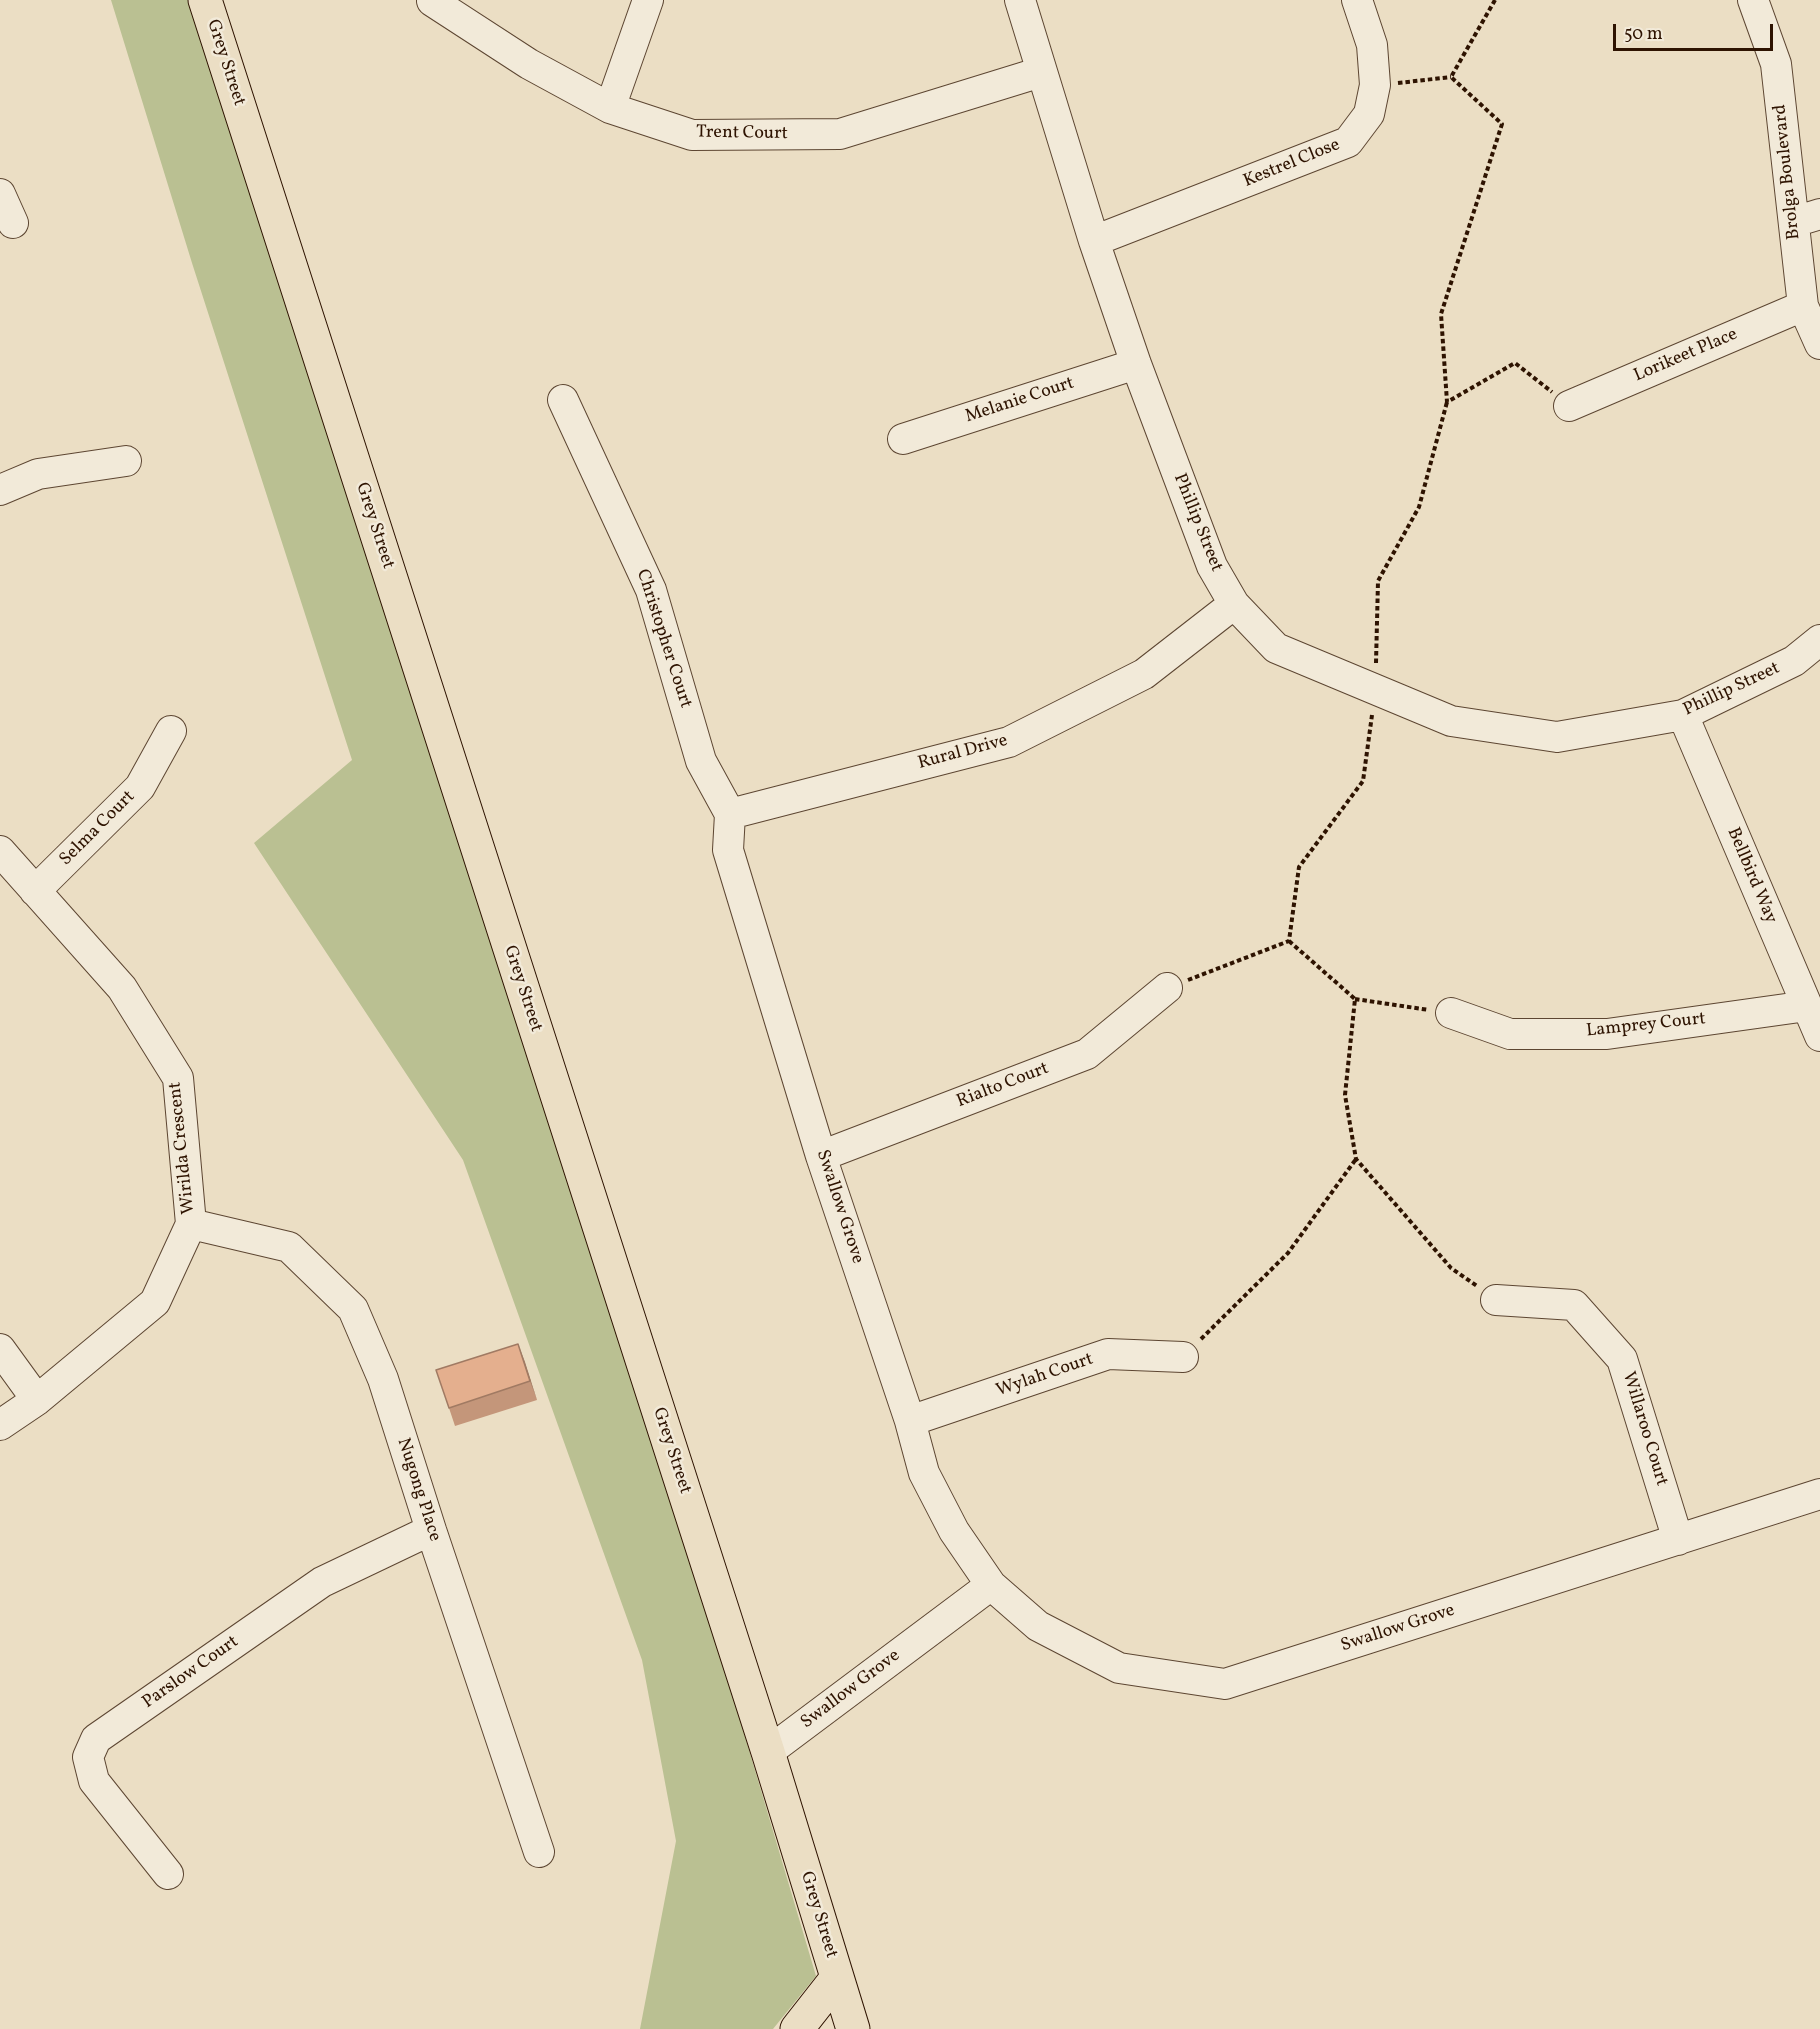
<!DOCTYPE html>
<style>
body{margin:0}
#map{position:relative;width:1820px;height:2029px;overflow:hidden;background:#ebdec4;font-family:Vollkorn,serif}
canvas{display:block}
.scale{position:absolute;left:1613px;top:24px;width:160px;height:27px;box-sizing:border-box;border:3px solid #2e1301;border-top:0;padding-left:8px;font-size:18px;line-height:21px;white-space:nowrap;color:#2e1301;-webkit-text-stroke:4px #f2ead9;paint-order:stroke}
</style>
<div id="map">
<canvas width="1820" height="2029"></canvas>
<div class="scale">50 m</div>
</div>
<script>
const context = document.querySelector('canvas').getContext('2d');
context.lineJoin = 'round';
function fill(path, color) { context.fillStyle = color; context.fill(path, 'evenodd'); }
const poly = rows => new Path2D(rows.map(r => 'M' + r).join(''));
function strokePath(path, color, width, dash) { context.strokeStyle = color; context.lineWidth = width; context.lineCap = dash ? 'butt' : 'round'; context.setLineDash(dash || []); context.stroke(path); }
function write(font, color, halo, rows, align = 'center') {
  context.font = font + ' Vollkorn,serif'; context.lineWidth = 5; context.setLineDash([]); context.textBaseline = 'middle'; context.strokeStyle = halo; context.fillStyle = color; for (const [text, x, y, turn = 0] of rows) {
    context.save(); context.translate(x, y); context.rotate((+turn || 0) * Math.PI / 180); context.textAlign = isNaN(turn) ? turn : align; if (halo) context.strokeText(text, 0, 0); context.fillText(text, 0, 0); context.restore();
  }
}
fill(poly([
 [111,0,194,0,659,1446,816,1976,773,2029,640,2029,676,1841,642,1660,463,1160,254,843,352,760,192,263]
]), '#bac092');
const minor = poly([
 [1020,0,1094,241,1136,364,1212,566,1234,604,1276,648,1451,721,1557,737,1683,715,1794,661,1820,640],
 [1753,0,1776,64,1803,306,1820,344],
 [432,1,529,64,610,108,692,135,840,134,1041,72],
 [610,108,648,0],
 [0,194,13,223],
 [1794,222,1820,214],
 [1094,241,1348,142,1369,114,1375,85,1372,45,1357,0],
 [563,400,651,590,701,761,730,814],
 [1569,406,1803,306],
 [903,439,1136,364],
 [0,490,38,474,126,461],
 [1683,715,1820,1036],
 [730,814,728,850,821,1156,910,1421,924,1473,954,1531,991,1585,1038,1626,1119,1668,1225,1684,1820,1494],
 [730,814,1009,742,1144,674,1234,604],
 [0,851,122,988,178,1078,191,1224,155,1302,37,1400,0,1425],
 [35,891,140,787,171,731],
 [1451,1013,1510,1034,1607,1034,1807,1006],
 [821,1156,1087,1054,1167,988],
 [191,1224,289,1247,353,1309,383,1379,431,1530,539,1852],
 [1496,1300,1574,1305,1622,1359,1678,1540],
 [0,1349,37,1400],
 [910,1421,1108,1354,1183,1357],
 [768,1752,991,1585],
 [168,1874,94,1781,88,1757,96,1739,322,1582,431,1530]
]);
const major = poly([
 [205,0,768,1752,853,2029],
 [797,2029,837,1978]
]);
strokePath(minor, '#5d4632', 32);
strokePath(major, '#2e1301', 35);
strokePath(poly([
 [1495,0,1451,77,1502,124,1441,314,1447,402,1515,363,1552,392],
 [1398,83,1451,77],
 [1376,663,1378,581,1419,507,1447,402],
 [1289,941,1355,999,1345,1095,1356,1159,1451,1268,1477,1286],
 [1188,980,1289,941,1299,867,1363,781,1372,715],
 [1355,999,1429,1010],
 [1201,1339,1288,1253,1356,1159]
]), '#2e1301', 4, [4.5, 3]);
strokePath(minor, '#f2ead9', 30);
strokePath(major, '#ebdec4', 33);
fill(poly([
 [518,1344,537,1400,455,1426,449,1408]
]), '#c4967a');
fill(poly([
 [518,1344,525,1362,537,1400,530,1381]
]), '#a07a63');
const building = poly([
 [518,1344,530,1381,449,1408,436,1370,518,1344]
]);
fill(building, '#e4af8e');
strokePath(building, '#a07a63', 1.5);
write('18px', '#2e1301', '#f2ead9', [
 ["Grey Street",225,63,72],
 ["Trent Court",742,134,1],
 ["Kestrel Close",1292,164,-22],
 ["Brolga Boulevard",1788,172,-96],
 ["Lorikeet Place",1686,356,-23],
 ["Melanie Court",1020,401,-18],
 ["Phillip Street",1197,523,68],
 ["Grey Street",374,526,72],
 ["Christopher Court",663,639,72],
 ["Phillip Street",1732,690,-25],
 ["Rural Drive",963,753,-15],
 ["Selma Court",98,829,-45],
 ["Bellbird Way",1751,876,67],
 ["Grey Street",522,989,72],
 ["Lamprey Court",1646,1026,-6],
 ["Rialto Court",1003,1086,-21],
 ["Wirilda Crescent",183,1148,-96],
 ["Swallow Grove",839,1207,72],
 ["Wylah Court",1045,1376,-19],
 ["Willaroo Court",1644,1429,73],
 ["Grey Street",671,1451,72],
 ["Nugong Place",418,1490,72],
 ["Swallow Grove",1398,1629,-18],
 ["Parslow Court",191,1673,-35],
 ["Swallow Grove",851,1690,-37],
 ["Grey Street",818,1915,73]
]);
</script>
